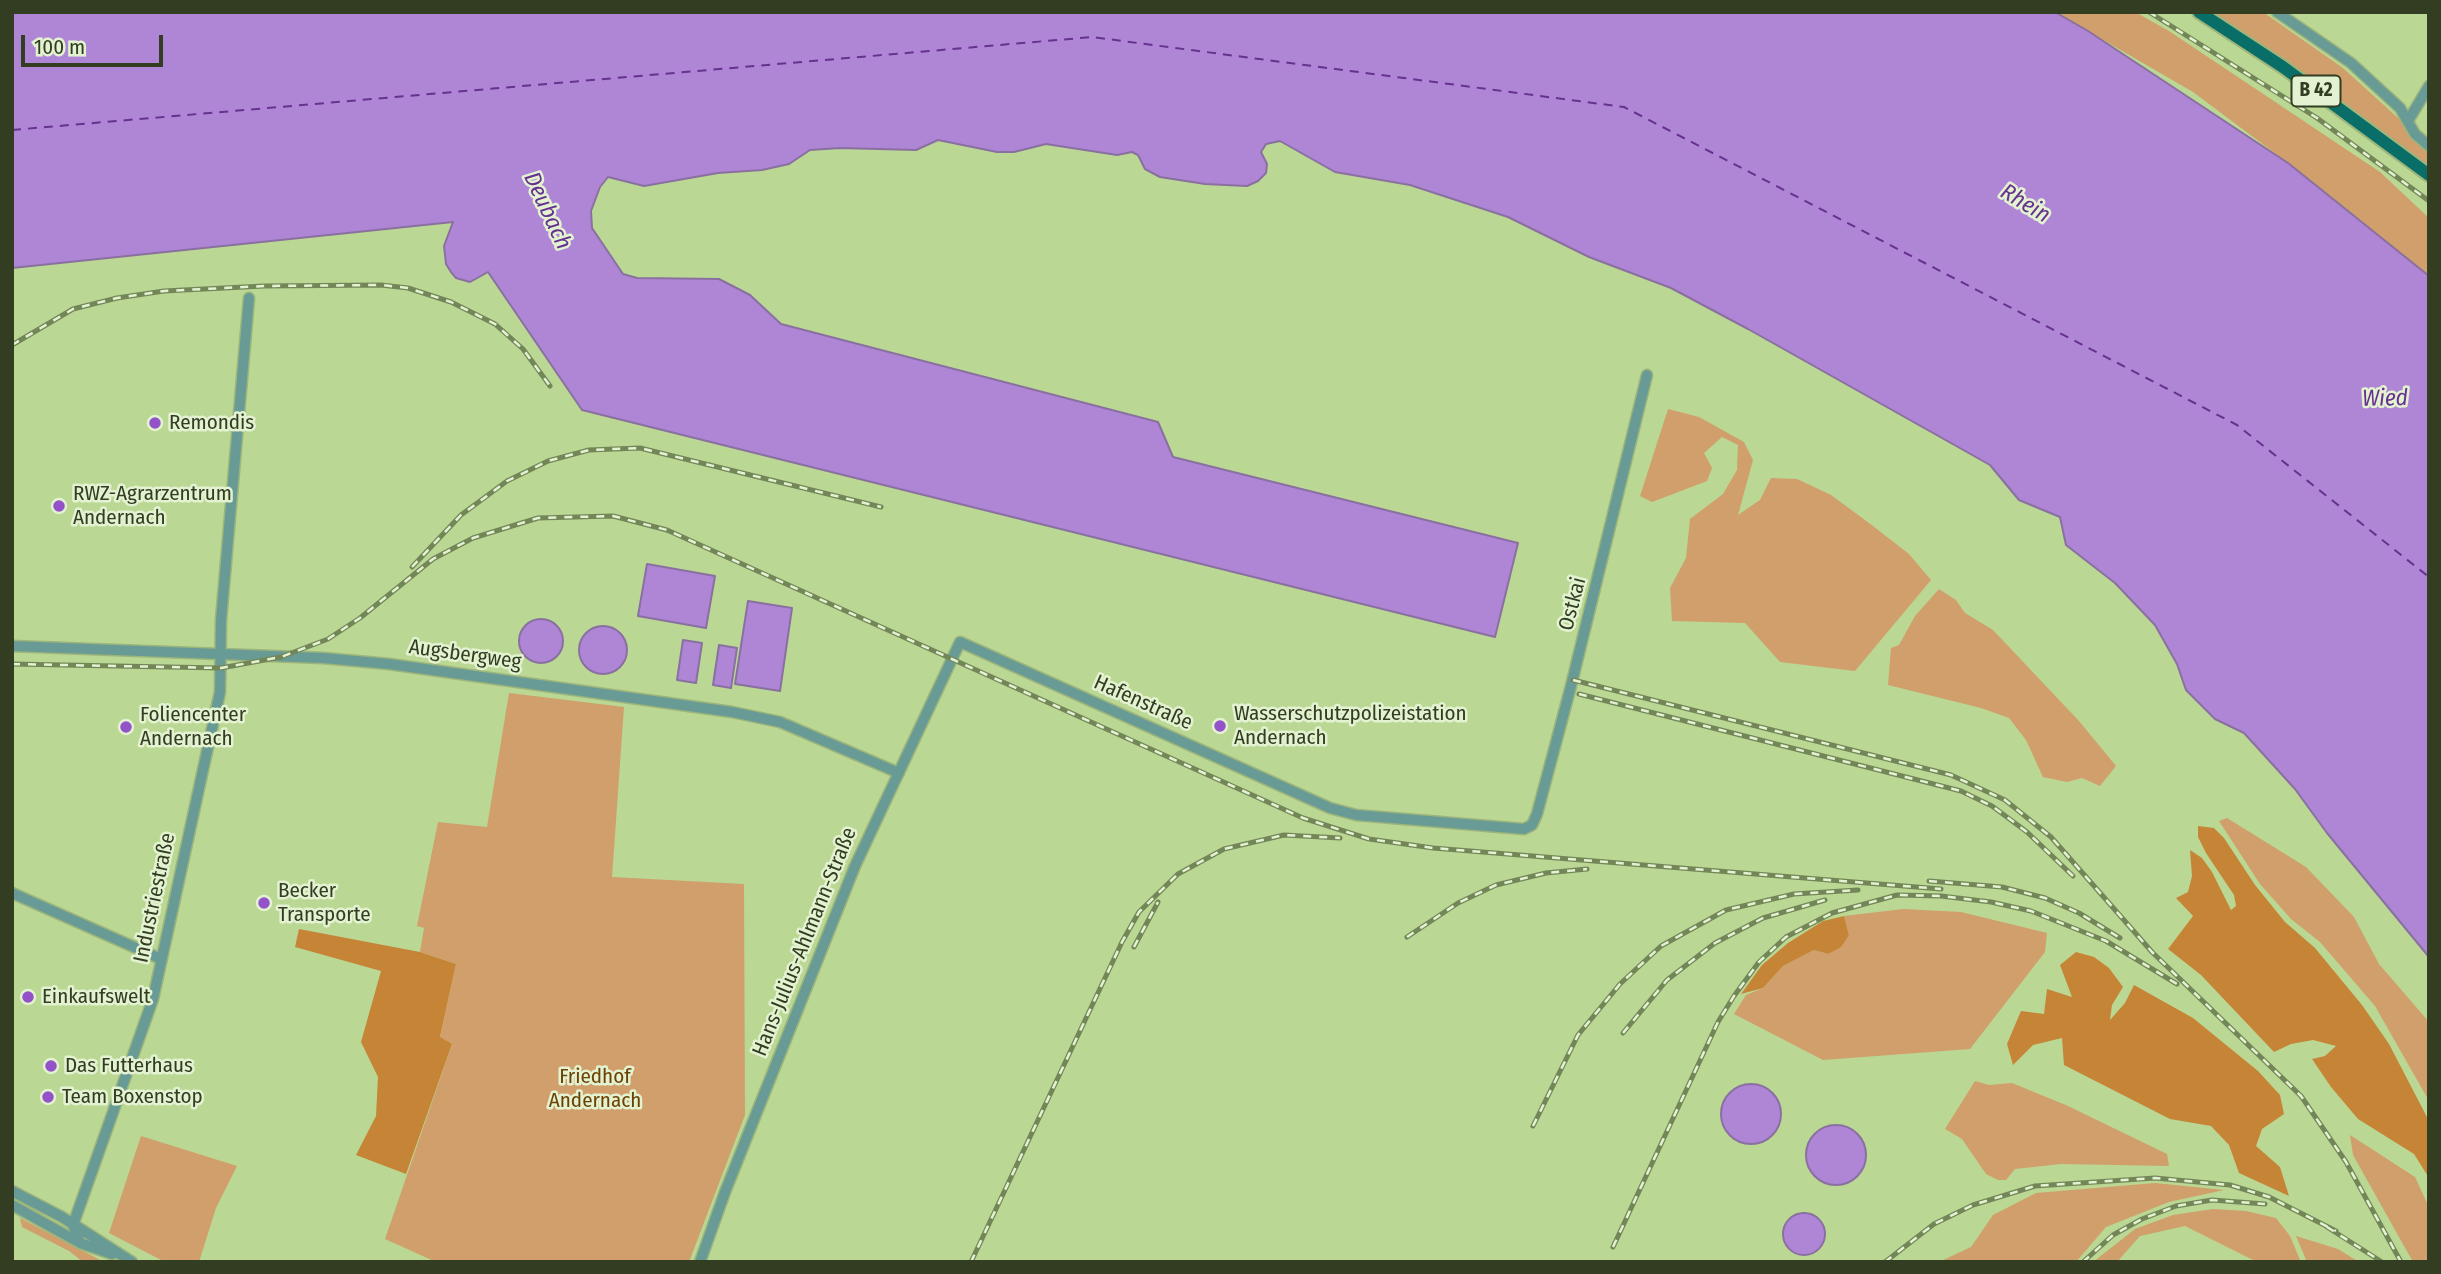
<!DOCTYPE html>
<meta charset="utf-8">
<style>
body{margin:0}
#map{position:relative;width:2441px;height:1274px;overflow:hidden;background:#bad794;font-family:"Fira Sans Condensed",sans-serif}
canvas{display:block}
.frame{position:absolute;inset:0;border:14px solid #323d22;pointer-events:none}
.scale{position:absolute;left:21px;top:35px;width:142px;height:32px;box-sizing:border-box;border:4px solid #323d22;border-top:0;padding-left:9px;font-size:21px;line-height:24px;white-space:nowrap;color:#323d22;-webkit-text-stroke:5px #e3f2d0;paint-order:stroke}
</style>
<div id="map">
<canvas width="2441" height="1274"></canvas>
<div class="frame"></div>
<div class="scale">100 m</div>
</div>
<script>
const context = document.querySelector('canvas').getContext('2d');
context.lineJoin = 'round';
function fill(path, color) { context.fillStyle = color; context.fill(path, 'evenodd'); }
const poly = rows => new Path2D(rows.map(r => 'M' + r).join(''));
function strokePath(path, color, width, dash) { context.strokeStyle = color; context.lineWidth = width; context.lineCap = dash ? 'butt' : 'round'; context.setLineDash(dash || []); context.stroke(path); }
function write(font, color, halo, rows, align = 'center') {
  context.font = font + ' "Fira Sans Condensed",sans-serif'; context.lineWidth = 5; context.setLineDash([]); context.textBaseline = 'middle'; context.strokeStyle = halo; context.fillStyle = color; for (const [text, x, y, turn = 0] of rows) {
    context.save(); context.translate(x, y); context.rotate((+turn || 0) * Math.PI / 180); context.textAlign = isNaN(turn) ? turn : align; if (halo) context.strokeText(text, 0, 0); context.fillText(text, 0, 0); context.restore();
  }
}
fill(poly([
 [2055,12,2135,12,2169,31,2380,172,2429,218,2429,276,2288,163,2193,92],
 [2211,12,2263,12,2343,68,2429,146,2429,167,2332,94],
 [1668,409,1699,417,1744,442,1753,460,1738,515,1760,500,1771,478,1797,479,1831,495,1869,523,1909,554,1931,580,1855,671,1780,662,1745,623,1672,621,1670,588,1686,558,1690,519,1723,494,1737,470,1738,445,1722,437,1704,453,1712,468,1707,481,1652,502,1640,496],
 [1939,589,1956,600,1965,613,1993,630,2079,721,2116,766,2100,786,2082,778,2067,782,2043,777,2026,740,2009,718,1981,708,1888,685,1891,648,1899,645,1915,616],
 [509,693,624,707,612,877,744,884,745,1115,689,1262,436,1262,385,1239,452,1044,440,1038,456,964,420,952,424,928,417,926,438,822,487,827],
 [2227,818,2306,867,2354,917,2379,964,2429,1022,2429,1101,2375,1006,2320,942,2291,919,2260,884,2219,821],
 [1903,909,1961,912,2047,933,2045,952,1970,1049,1823,1060,1734,1014,1746,995,1763,988,1783,966,1814,950,1828,954,1849,935,1844,916],
 [1975,1081,1989,1085,2012,1083,2068,1106,2167,1154,2169,1166,2061,1164,2015,1169,2006,1180,1998,1180,1986,1174,1962,1139,1945,1129],
 [2350,1135,2415,1177,2429,1207,2429,1262,2413,1262,2353,1155],
 [141,1136,237,1166,216,1208,199,1262,165,1262,109,1233],
 [2155,1183,2224,1190,2169,1202,2106,1227,2076,1262,1939,1262,1971,1247,1993,1215,2036,1193],
 [2213,1209,2246,1211,2276,1218,2290,1236,2301,1262,2257,1262,2185,1226,2140,1236,2117,1262,2093,1262,2135,1229,2173,1215],
 [20,1218,104,1262,83,1262,69,1251,22,1227],
 [2296,1236,2338,1249,2359,1262,2307,1262]
]), '#d19f6b');
fill(poly([
 [2198,826,2214,828,2224,838,2255,885,2285,922,2315,948,2362,1005,2389,1044,2429,1121,2429,1178,2414,1154,2358,1119,2331,1087,2312,1059,2325,1056,2336,1046,2313,1040,2291,1044,2274,1052,2201,975,2168,949,2193,916,2176,898,2188,892,2192,876,2190,850,2202,858,2212,872,2231,910,2236,906,2234,895,2206,853,2198,837],
 [1844,916,1849,935,1841,947,1828,954,1814,950,1783,966,1763,988,1741,994,1762,965,1788,943,1823,921],
 [299,929,420,952,456,964,440,1037,452,1044,406,1174,356,1155,376,1116,378,1077,361,1042,381,971,295,947],
 [2076,952,2094,957,2109,968,2123,987,2112,1005,2110,1020,2125,1003,2134,985,2193,1018,2258,1071,2280,1095,2284,1114,2262,1129,2256,1146,2280,1167,2289,1196,2239,1173,2229,1145,2211,1126,2170,1119,2064,1065,2062,1038,2033,1045,2013,1065,2007,1044,2021,1011,2044,1014,2047,989,2072,997,2060,965]
]), '#c68437');
const water = poly([
 [12,12,2055,12,2088,31,2288,163,2429,276,2429,957,2327,833,2295,789,2244,733,2215,719,2186,690,2177,664,2155,625,2115,583,2066,545,2060,517,2019,500,1990,465,1748,329,1671,288,1589,257,1508,217,1410,185,1335,172,1280,141,1266,144,1261,152,1267,164,1266,173,1258,181,1247,186,1205,184,1160,177,1145,169,1138,155,1132,152,1117,155,1046,144,1014,152,997,152,938,140,916,150,840,148,810,150,789,164,762,170,718,173,644,186,608,177,600,187,591,211,592,228,623,274,637,278,719,279,750,295,781,324,1158,422,1173,457,1518,543,1495,637,582,410,488,272,470,282,456,278,451,272,446,264,444,246,453,222,12,268,12,12],
 [647,564,715,576,706,628,638,616,647,564],
 [748,601,792,608,780,691,735,684,748,601],
 '519 641a22 22 0 1 1 44 0a22 22 0 1 1-44 0Z',
 '579 650a24 24 0 1 1 48 0a24 24 0 1 1-48 0Z',
 [683,640,702,643,696,683,677,680,683,640],
 [719,645,737,648,731,688,713,685,719,645],
 '1721 1114a30 30 0 1 1 60 0a30 30 0 1 1-60 0Z',
 '1806 1155a30 30 0 1 1 60 0a30 30 0 1 1-60 0Z',
 '1783 1234a21 21 0 1 1 42 0a21 21 0 1 1-42 0Z'
]);
fill(water, '#af86d6');
strokePath(water, '#8a70a0', 2);
strokePath(poly([
 [12,130,1092,37,1624,107,2237,425,2429,577]
]), '#66318f', 2, [9, 7]);
const minor = poly([
 [2277,12,2351,63,2400,108,2415,134,2429,146],
 [2408,121,2429,86],
 [12,646,323,658,389,664,732,712,780,722,899,773],
 [12,893,161,959],
 [12,1191,62,1217,132,1262],
 [12,1205,80,1243,112,1254],
 [80,1243,73,1225,153,999,220,692,221,620,249,298],
 [700,1262,725,1192,855,866,960,642,1330,808,1356,815,1524,829,1532,825,1537,814,1571,686,1647,375]
]);
const major = poly([
 [2199,12,2283,67,2429,175]
]);
strokePath(minor, '#9cb57b', 13);
strokePath(major, '#9cb57b', 16);
strokePath(minor, '#699b96', 10);
strokePath(major, '#086e67', 12);
const rail = poly([
 [2149,12,2317,118,2429,201],
 [12,345,73,309,117,298,164,291,264,286,381,285,408,288,451,302,495,324,523,349,550,386],
 [412,567,461,515,507,481,548,461,589,450,640,448,881,507],
 [12,664,221,668,281,657,328,639,360,618,433,559,473,538,538,518,613,516,667,530,1303,818,1369,839,1433,848,1941,889],
 [1573,680,1951,775,2005,800,2051,837,2152,952,2301,1096,2346,1162,2401,1262],
 [1579,694,1961,791,1992,806,2027,832,2073,876],
 [1929,881,2002,887,2045,898,2079,913,2120,938],
 [1407,937,1458,903,1496,885,1546,873,1587,869],
 [1134,947,1158,902],
 [1623,1033,1667,980,1715,943,1763,918,1825,900],
 [1533,1126,1578,1035,1620,984,1661,946,1726,910,1794,894,1858,890],
 [2327,1227,2382,1262],
 [1613,1247,1718,1022,1734,996,1759,962,1786,937,1832,913,1897,895,1941,896,1991,902,2031,911,2106,941,2177,984],
 [971,1262,1122,942,1139,912,1178,874,1224,849,1284,835,1340,838],
 [1885,1262,1934,1224,1973,1205,2035,1186,2155,1178,2230,1185,2269,1197,2336,1231],
 [2083,1262,2113,1235,2142,1219,2176,1206,2212,1200,2265,1204]
]);
strokePath(rail, '#738658', 5);
strokePath(rail, '#e3f2d0', 2.5, [8]);
for (const [x, y, r, color] of [
 [155,423,7,"#9352c7"],
 [59,506,7,"#9352c7"],
 [1220,726,7,"#9352c7"],
 [126,727,7,"#9352c7"],
 [264,903,7,"#9352c7"],
 [28,997,7,"#9352c7"],
 [51,1066,7,"#9352c7"],
 [48,1097,7,"#9352c7"]
]) { const dot = new Path2D(); dot.arc(x, y, r, 0, 2 * Math.PI); context.fillStyle = color; context.fill(dot); strokePath(dot, '#e3f2d0', 2.5); }
for (const [x, y, w] of [
 [2316,91,49]
]) { const box = new Path2D(); box.roundRect(x - w / 2, y - 15.5, w, 31, 5); context.fillStyle = '#e3f2d0'; context.fill(box); strokePath(box, '#323d22', 2); }
write('bold 19px', '#323d22', null, [
 ["B 42",2316,91]
]);
write('21px', '#323d22', '#e3f2d0', [
 ["Remondis",169,423],
 ["RWZ-Agrarzentrum",73,494],
 ["Andernach",73,518],
 ["Wasserschutzpolizeistation",1234,714],
 ["Andernach",1234,738],
 ["Foliencenter",140,715],
 ["Andernach",140,739],
 ["Becker",278,891],
 ["Transporte",278,915],
 ["Einkaufswelt",42,997],
 ["Das Futterhaus",65,1066],
 ["Team Boxenstop",62,1097]
], 'left');
write('21px', '#323d22', '#e3f2d0', [
 ["Ostkai",1573,604,-75],
 ["Augsbergweg",465,655,8],
 ["Hafenstraße",1143,703,24],
 ["Industriestraße",155,898,-78],
 ["Hans-Julius-Ahlmann-Straße",805,942,-68]
]);
write('21px', '#6e4204', '#e3f2d0', [
 ["Friedhof",595,1077],
 ["Andernach",595,1101]
]);
write('italic 23px', '#66318f', '#e3f2d0', [
 ["Rhein",2025,204,31],
 ["Deubach",547,211,65],
 ["Wied",2385,399,-1]
]);
</script>
